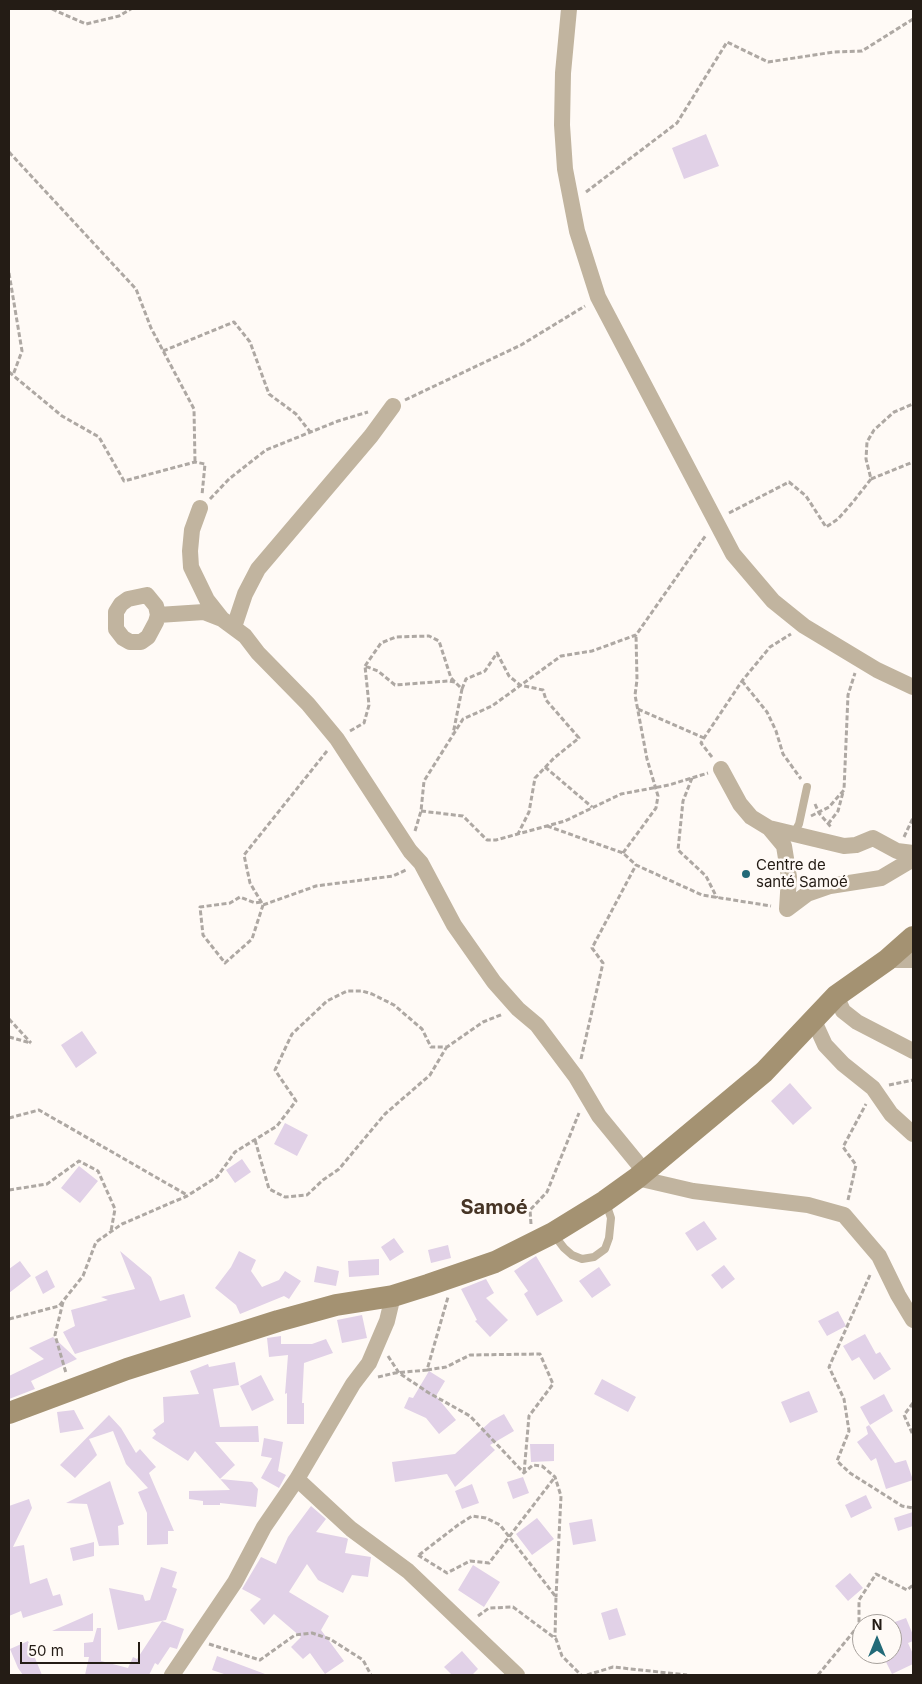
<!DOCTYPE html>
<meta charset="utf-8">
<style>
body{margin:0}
#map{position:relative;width:922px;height:1684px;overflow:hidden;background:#fffaf6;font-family:Inter,sans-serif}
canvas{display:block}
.frame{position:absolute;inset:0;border:10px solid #241c15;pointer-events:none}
.north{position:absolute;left:852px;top:1614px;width:50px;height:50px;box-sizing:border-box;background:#fffaf6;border:1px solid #a7a19c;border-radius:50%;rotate:0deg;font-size:14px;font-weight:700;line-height:20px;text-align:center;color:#241c15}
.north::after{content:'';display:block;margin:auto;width:18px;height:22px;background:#236a78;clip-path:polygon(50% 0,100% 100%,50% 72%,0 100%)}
.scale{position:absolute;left:20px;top:1642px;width:120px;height:22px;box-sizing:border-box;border:2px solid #241c15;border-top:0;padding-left:6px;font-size:15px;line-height:18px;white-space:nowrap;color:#241c15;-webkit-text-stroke:4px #fffaf6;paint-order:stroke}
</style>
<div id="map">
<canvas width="922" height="1684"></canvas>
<div class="frame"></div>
<div class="north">N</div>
<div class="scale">50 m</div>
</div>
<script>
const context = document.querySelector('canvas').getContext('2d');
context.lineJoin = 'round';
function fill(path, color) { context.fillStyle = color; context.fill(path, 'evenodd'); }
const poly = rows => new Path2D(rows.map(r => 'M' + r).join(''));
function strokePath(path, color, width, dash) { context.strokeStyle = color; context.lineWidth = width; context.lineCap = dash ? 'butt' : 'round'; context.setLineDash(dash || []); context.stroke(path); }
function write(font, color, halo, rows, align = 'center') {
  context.font = font + ' Inter,sans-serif'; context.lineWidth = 5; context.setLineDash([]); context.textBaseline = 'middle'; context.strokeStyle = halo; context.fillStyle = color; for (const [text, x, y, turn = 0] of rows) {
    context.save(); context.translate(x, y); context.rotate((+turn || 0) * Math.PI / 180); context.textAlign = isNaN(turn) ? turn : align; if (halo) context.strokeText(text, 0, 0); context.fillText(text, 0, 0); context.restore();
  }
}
fill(poly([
 [706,134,719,166,684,179,672,148],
 [82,1031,97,1053,76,1068,61,1045],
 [790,1083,812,1108,793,1125,771,1101],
 [285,1123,308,1135,297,1156,274,1144],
 [242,1159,251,1172,235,1183,226,1170],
 [79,1166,98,1181,80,1203,61,1188],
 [704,1221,717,1239,697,1251,685,1233],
 [394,1238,404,1252,390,1261,381,1247],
 [448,1245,451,1258,431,1263,428,1250],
 [120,1251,151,1277,160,1301,184,1294,191,1317,75,1354,63,1332,75,1326,71,1310,108,1300,101,1297,135,1289],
 [239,1251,256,1260,251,1271,262,1287,279,1280,285,1271,301,1281,289,1299,284,1296,240,1314,236,1305,215,1288,231,1267],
 [536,1256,563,1301,537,1316,524,1294,528,1291,514,1271],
 [379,1259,379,1275,349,1277,348,1261],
 [20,1261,31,1276,9,1293,9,1269],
 [724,1265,735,1279,722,1289,711,1275],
 [317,1266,339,1271,336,1286,314,1282],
 [599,1267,611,1285,592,1298,579,1281],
 [47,1270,55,1287,43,1294,35,1277],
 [486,1279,494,1293,486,1298,508,1320,490,1337,475,1321,477,1320,461,1289],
 [838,1311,846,1326,827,1336,818,1321],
 [362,1315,367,1338,342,1343,337,1320],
 [865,1334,876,1354,880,1352,891,1369,874,1380,859,1357,852,1361,843,1346],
 [281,1336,281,1344,312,1344,326,1339,333,1353,304,1363,302,1403,304,1403,304,1424,287,1424,287,1393,285,1394,288,1355,269,1357,267,1338],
 [53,1337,77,1359,31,1381,35,1389,9,1399,9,1376,44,1359,29,1348],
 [235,1362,239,1385,213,1389,220,1427,258,1426,259,1442,215,1442,235,1465,220,1479,252,1482,258,1489,256,1507,220,1503,220,1505,203,1505,203,1501,189,1499,189,1491,230,1490,195,1451,188,1461,152,1438,156,1434,153,1430,164,1422,163,1397,199,1394,190,1371,208,1364,209,1367],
 [429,1371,445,1381,436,1396,456,1420,439,1434,426,1418,404,1408,409,1397,413,1398],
 [261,1375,274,1400,252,1411,240,1386],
 [602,1379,636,1397,628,1412,594,1394],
 [809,1391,818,1412,790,1423,781,1402],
 [884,1394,893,1411,870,1425,860,1407],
 [74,1410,84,1429,60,1433,57,1412],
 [504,1414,514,1431,490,1445,495,1450,455,1487,447,1474,395,1482,392,1462,455,1454,491,1421],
 [109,1415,121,1428,136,1453,140,1449,156,1467,149,1473,174,1531,168,1531,168,1544,147,1545,147,1513,138,1492,148,1488,126,1464,113,1431,89,1439,97,1455,75,1478,60,1465],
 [869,1425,895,1463,906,1460,913,1480,886,1489,876,1458,871,1461,857,1442,868,1434,866,1427],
 [264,1438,283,1442,278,1471,286,1475,279,1488,261,1478,272,1458,261,1456],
 [530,1444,554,1444,554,1461,531,1462],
 [523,1477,529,1493,513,1499,507,1482],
 [110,1481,124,1524,118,1526,119,1545,99,1546,87,1504,66,1503],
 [472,1484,479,1503,462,1509,455,1491],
 [866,1495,872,1508,851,1518,845,1505],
 [29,1499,32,1508,13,1547,24,1545,30,1584,47,1578,53,1596,60,1594,63,1605,23,1618,21,1611,9,1616,9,1506],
 [311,1506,326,1519,316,1532,346,1538,348,1539,345,1553,371,1557,368,1577,352,1575,343,1593,318,1580,307,1564,289,1592,329,1616,321,1630,344,1661,325,1674,310,1653,303,1659,291,1647,301,1637,274,1614,264,1625,250,1610,261,1599,242,1589,261,1557,276,1564,288,1537],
 [913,1512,913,1526,898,1531,894,1518],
 [537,1518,554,1539,532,1555,516,1534],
 [592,1519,596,1541,573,1545,569,1523],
 [94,1542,94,1556,73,1561,70,1548],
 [473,1565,500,1582,484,1607,458,1590],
 [161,1567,177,1572,172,1587,177,1589,166,1620,118,1630,109,1588,143,1595,145,1601,150,1600],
 [850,1573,863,1588,848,1601,835,1586],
 [617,1608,626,1635,609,1640,601,1613],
 [93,1613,93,1631,52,1631],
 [906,1618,913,1635,913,1641,908,1643,913,1654,913,1664,892,1674,882,1654,892,1654,892,1623],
 [162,1621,184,1629,177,1649,170,1647,158,1665,155,1663,149,1675,85,1675,89,1657,84,1657,84,1643,93,1642,97,1628,101,1628,101,1661,128,1668,133,1657,137,1659],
 [28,1641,42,1675,23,1675,18,1668,10,1649],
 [462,1651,478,1669,472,1675,452,1675,444,1667],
 [217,1656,265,1674,265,1675,227,1675,212,1670]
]), '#e1d1e7');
strokePath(poly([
 [52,9,86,24,119,16,131,9],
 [9,152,136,289,151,328,194,409,195,462],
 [586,192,677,123,727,42,768,62,834,52,862,51,913,19],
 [9,273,22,351,13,375],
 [163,351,234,322,250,342,269,394,296,414,311,433],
 [9,372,62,416,99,437,124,481,195,462,205,464,202,495],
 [405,400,521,345,585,306],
 [871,479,913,462],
 [210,499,229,479,266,450,338,421,368,412],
 [729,513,789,482,806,496,826,527,838,519,853,502,871,479,866,459,867,442,874,430,894,412,913,404],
 [365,666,381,643,396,637,429,636,439,641,451,678,462,689,453,734],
 [742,681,767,712,776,731,783,754,801,779],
 [462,689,466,679,485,671,497,653,509,676,520,685,543,690,546,700,579,738,554,758,535,778,529,812,518,834],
 [638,709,704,738],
 [350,731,364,723,369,705,365,666,378,671,395,685,448,681,455,682],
 [327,751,244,855,250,883,263,905,316,886,393,876,406,870],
 [712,757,701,743,704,738,742,681,770,647,791,634],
 [545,767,592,807],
 [692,778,683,801,678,850,706,876,717,898],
 [815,804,819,813,831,827],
 [421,811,463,816,487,840,496,840,565,821,621,794,669,785,708,773],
 [811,816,829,807,844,790,848,695,855,673],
 [828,824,838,811,843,792],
 [547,826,623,853,636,865,702,895,771,906],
 [415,831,421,811,424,781,463,719,492,706,561,656,592,651,636,635,706,535],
 [904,837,913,818],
 [623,853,656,808,658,796,647,759,635,695,637,680,636,635],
 [261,902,255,903,240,897,230,903,200,907,203,935,225,963,252,939,263,905],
 [9,1019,31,1043],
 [9,1037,31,1043],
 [581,1059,603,963,592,948,636,865],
 [889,1085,913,1080],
 [9,1118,39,1110,187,1195],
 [255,1140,269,1189,285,1197,307,1195,323,1180,339,1169,385,1114,430,1075,446,1048],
 [9,1190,47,1184,79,1161,98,1171,115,1209,111,1231],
 [848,1200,856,1165,843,1147,866,1104],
 [531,1224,530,1210,547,1192,579,1113],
 [870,1275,829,1367,844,1399,849,1431,837,1461,850,1473,902,1506,913,1508],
 [63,1302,55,1335,66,1373],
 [9,1319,59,1306,83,1276,96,1242,122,1224,187,1196,217,1177,235,1152,277,1126,296,1101,275,1070,292,1034,327,1001,347,991,362,991,372,994,394,1005,422,1029,431,1047,447,1047,483,1022,503,1014],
 [388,1356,399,1373,429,1393,470,1416,524,1473,533,1465,542,1466,555,1477,561,1496,556,1597],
 [427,1370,446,1367,470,1355,540,1354,553,1384,529,1416,524,1473],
 [378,1377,395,1373,427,1370,448,1297],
 [913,1403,904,1415,913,1435],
 [418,1555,447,1573,470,1561,489,1563,555,1477],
 [419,1555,458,1525,472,1516,486,1518,500,1525,556,1597,555,1637],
 [478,1616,489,1608,513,1607,556,1639,562,1656,581,1675],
 [209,1644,260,1660,295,1635,312,1633,330,1639,363,1660,371,1675],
 [587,1675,613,1667,687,1675],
 [818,1675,859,1625,859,1600,876,1574,907,1590,913,1585]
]), '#aea8a3', 3, [5, 2.5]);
strokePath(poly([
 [794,833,799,824,807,787],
 [554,1235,564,1248,572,1255,582,1259,594,1257,605,1249,609,1238,611,1218,606,1203]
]), '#c1b49f', 8);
strokePath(poly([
 [569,9,563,73,562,125,565,169,577,231,598,297,733,554,773,601,804,626,877,670,913,687],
 [200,508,192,530,190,551,191,567,207,600,222,619,245,636,258,653,308,704,337,739,410,851,421,863,454,925,494,982,518,1009,537,1025,576,1077,599,1116,644,1171],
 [147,595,156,606,158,615,156,622,148,637,141,642,130,642,123,638,116,629,116,612,121,604,128,599,147,595],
 [158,615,204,612,222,619],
 [234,627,245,594,258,569,371,436,393,406],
 [721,769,740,804,751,817,769,828,844,846,856,845,873,838,897,851,913,853],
 [769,828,784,846,789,877,787,909],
 [787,909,807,894,830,886,881,878,913,859],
 [887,960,913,960],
 [836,996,843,1011,857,1022,913,1051],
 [814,1021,825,1045,843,1064,873,1088,891,1114,913,1134],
 [637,1178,693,1191,808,1205,844,1215,879,1256,898,1295,913,1320],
 [297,1479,351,1529,408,1571,517,1675],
 [172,1675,235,1582,264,1527,297,1479,353,1384,369,1363,387,1321,393,1296]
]), '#c1b49f', 16);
strokePath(poly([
 [9,1413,127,1369,278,1321,336,1305,393,1296,428,1285,495,1262,553,1233,605,1201,637,1178,764,1072,836,996,887,960,913,937]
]), '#a49272', 22);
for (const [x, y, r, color] of [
 [746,874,5,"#236a78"]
]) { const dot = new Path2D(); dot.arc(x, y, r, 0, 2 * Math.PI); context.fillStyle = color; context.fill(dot); strokePath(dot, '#fffaf6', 2); }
write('15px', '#241c15', '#fffaf6', [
 ["Centre de",756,865],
 ["santé Samoé",756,882]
], 'left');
write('bold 20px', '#463425', '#fffaf6', [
 ["Samoé",494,1208]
]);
</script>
